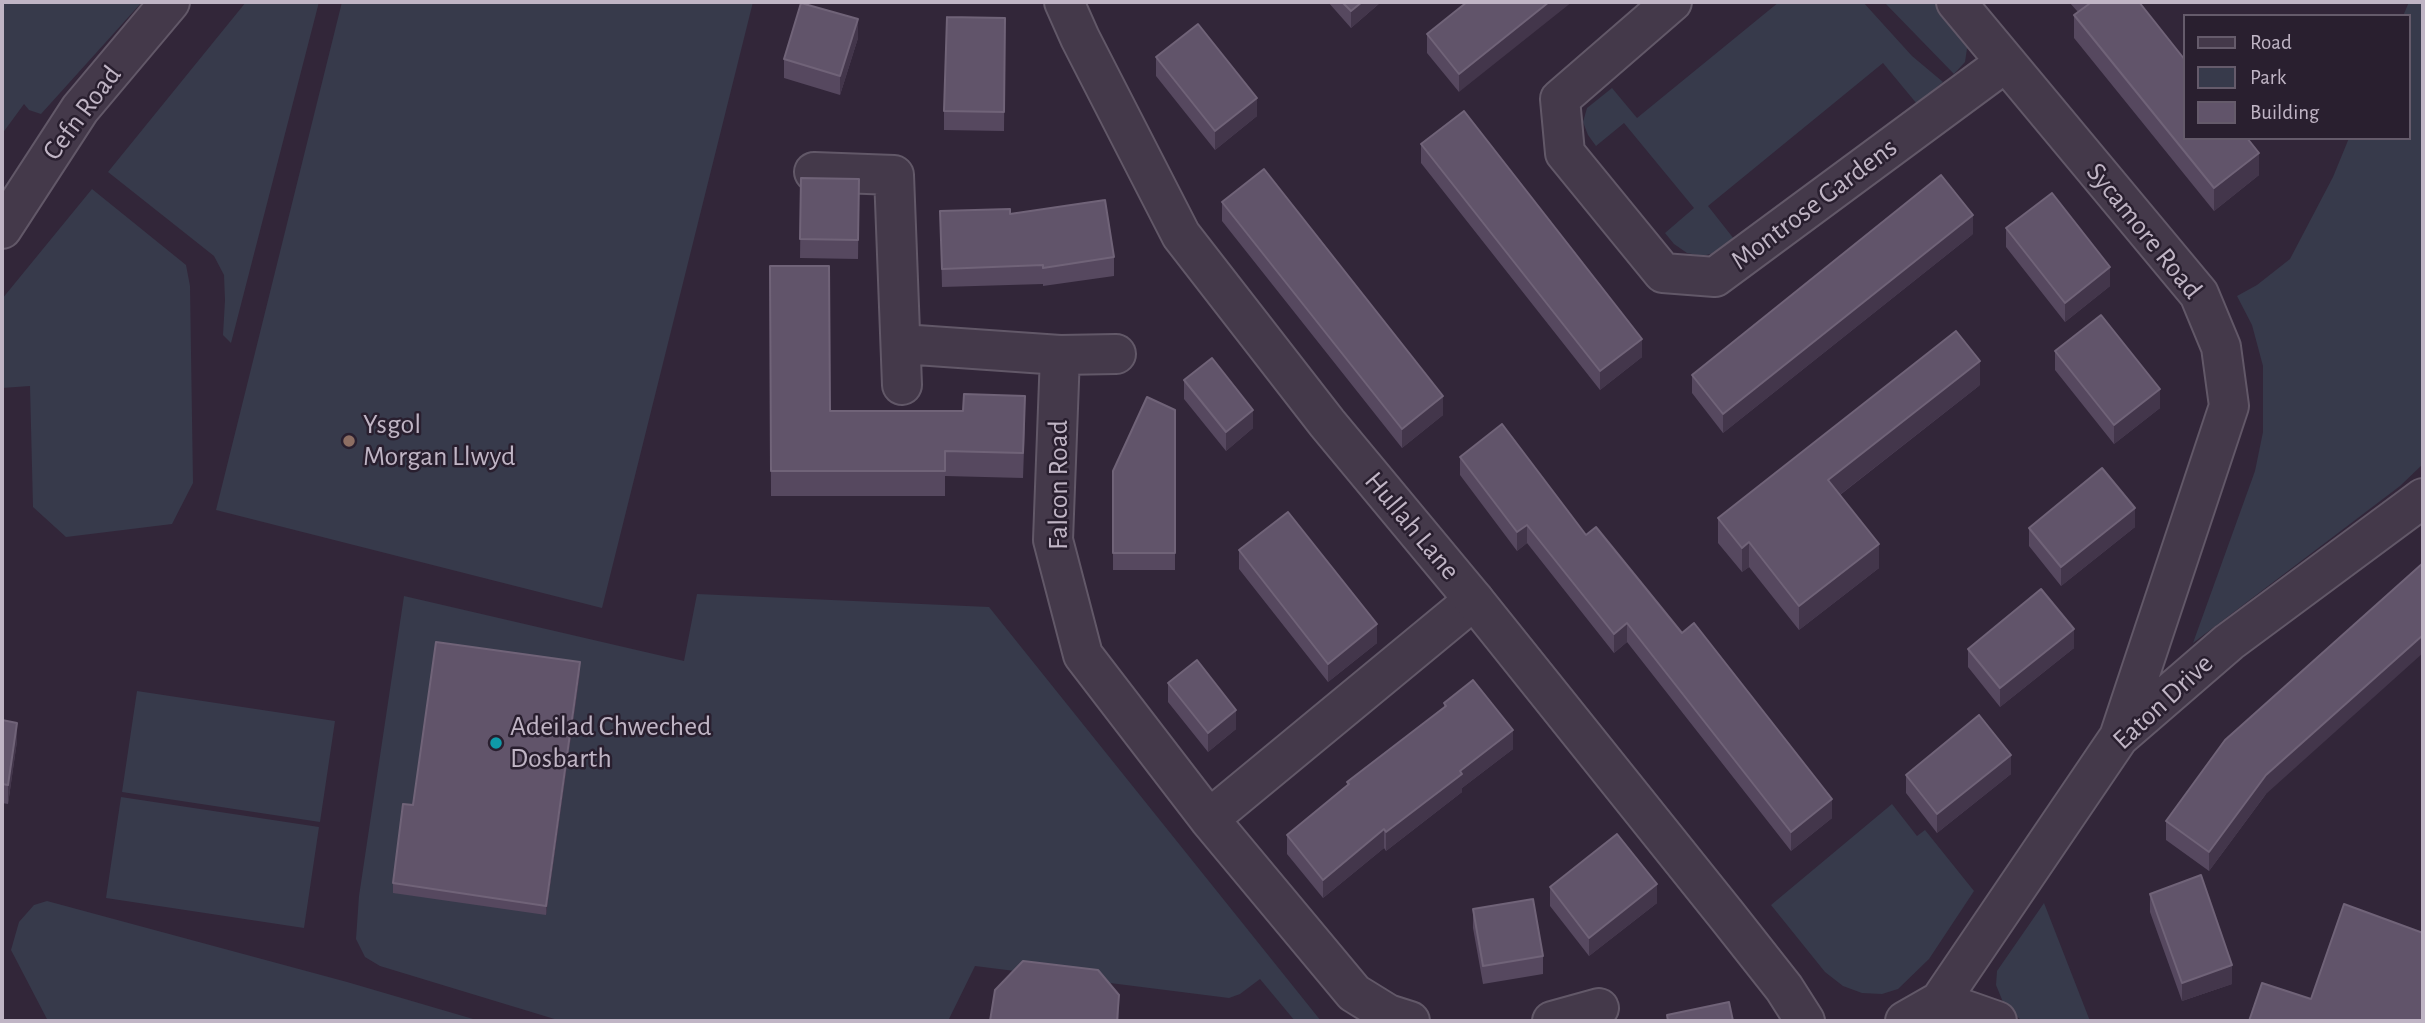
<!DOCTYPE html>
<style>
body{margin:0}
#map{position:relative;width:2425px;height:1023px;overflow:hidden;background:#322639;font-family:"Alegreya Sans",sans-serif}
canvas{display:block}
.frame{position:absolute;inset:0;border:4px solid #c0b5c5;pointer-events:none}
.legend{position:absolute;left:2183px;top:14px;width:228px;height:126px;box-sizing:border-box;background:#291f2f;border:2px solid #655b6b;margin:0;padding:9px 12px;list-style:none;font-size:21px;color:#c0b5c5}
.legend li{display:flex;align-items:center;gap:14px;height:35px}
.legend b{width:35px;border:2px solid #655b6b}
</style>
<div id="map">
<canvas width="2425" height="1023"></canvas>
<div class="frame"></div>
<ul class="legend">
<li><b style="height:9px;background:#44394a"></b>Road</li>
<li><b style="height:19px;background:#373a4b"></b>Park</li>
<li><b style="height:19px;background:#61546a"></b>Building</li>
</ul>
</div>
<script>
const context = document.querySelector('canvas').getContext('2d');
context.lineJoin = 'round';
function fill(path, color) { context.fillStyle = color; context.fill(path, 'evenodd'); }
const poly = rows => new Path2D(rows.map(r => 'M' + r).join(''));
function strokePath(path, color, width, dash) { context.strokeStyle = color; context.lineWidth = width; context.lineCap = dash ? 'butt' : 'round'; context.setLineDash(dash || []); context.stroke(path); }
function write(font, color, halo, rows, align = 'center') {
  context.font = font + ' "Alegreya Sans",sans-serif'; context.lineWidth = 5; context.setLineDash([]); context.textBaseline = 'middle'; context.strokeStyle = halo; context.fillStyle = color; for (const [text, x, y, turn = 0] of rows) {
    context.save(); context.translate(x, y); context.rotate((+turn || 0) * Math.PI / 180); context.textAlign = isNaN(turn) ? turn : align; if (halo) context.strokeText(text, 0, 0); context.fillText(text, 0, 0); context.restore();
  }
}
fill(poly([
 [2,2,142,2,41,114,29,110,24,104,2,134],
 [246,2,319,2,231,343,223,335,225,300,224,275,214,256,108,172],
 [342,2,753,2,602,608,216,510],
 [1779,2,1863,2,1912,56,1943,82,1917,104,1883,63,1708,206,1734,239,1719,252,1702,256,1687,253,1674,244,1665,233,1694,208,1624,123,1596,146,1588,135,1583,122,1587,108,1612,88,1637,118],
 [1884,2,1941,2,1968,42,1965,62,1954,74],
 [2409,2,2423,2,2423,464,2400,486,2193,643,2255,471,2263,432,2263,366,2252,325,2237,296,2257,285,2290,259,2333,177,2349,138,2409,138,2409,16,2403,16],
 [92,189,186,265,190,286,193,483,172,524,66,537,33,507,30,386,2,388,2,299],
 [697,594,989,607,1321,1021,1295,1021,1260,979,1240,994,1229,998,975,966,948,1021,561,1021,380,966,365,957,356,939,359,896,404,596,684,661],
 [137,691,335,721,320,822,122,792],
 [121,797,319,827,304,928,106,898],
 [1892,804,1917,836,1925,830,1974,891,1929,959,1898,989,1882,994,1862,993,1843,986,1825,972,1771,905],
 [47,901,347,982,480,1021,48,1021,11,950,19,922,34,905],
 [2044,903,2090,1021,2023,1021,2011,1013,2003,1002,1996,985,1997,971]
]), '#373a4b');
const minor = poly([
 [1672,2,1560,99,1565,153,1663,273,1715,277,2006,62],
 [1956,2,2199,294,2221,347,2229,406,2119,737],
 [814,172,894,175,902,385],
 [2,229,80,109,170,2],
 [902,344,1060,355],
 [1116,354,1060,355,1053,540,1083,655,1209,819,1354,993,1388,1014,1410,1021],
 [1209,819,1474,600],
 [1940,1001,1997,1021],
 [1552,1021,1599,1008],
 [1905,1021,1940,1001,2119,737,2229,642,2423,498]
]);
const tertiary = poly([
 [1064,2,1080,38,1181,235,1327,423,1474,600,1728,917,1784,988,1805,1021]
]);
strokePath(minor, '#625868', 42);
strokePath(tertiary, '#625868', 42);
strokePath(minor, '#44394a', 38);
strokePath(tertiary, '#44394a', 38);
fill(poly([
 [1328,2,1381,2,1351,28],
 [1467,2,1459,92,1427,53,1427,34],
 [2069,2,2139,2,2259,175,2214,211,2074,38,2074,15,2078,12],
 [1005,18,1004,131,944,130,944,111],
 [858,38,840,95,784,78,784,59],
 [1156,57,1257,116,1215,150,1156,76],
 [1421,144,1642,357,1600,390,1421,163],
 [801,178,859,179,858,259,800,258],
 [1222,202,1443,415,1402,448,1222,221],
 [940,211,1010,214,1114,257,1114,276,1043,286,1043,284,942,287],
 [2006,228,2110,286,2065,322,2006,247],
 [1973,234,1723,433,1692,393,1692,375],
 [770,266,830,411,1025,421,1023,478,945,476,945,496,771,496],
 [2055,351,2160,408,2114,444,2055,370],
 [1184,380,1253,428,1226,451,1184,399],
 [1980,385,1840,495,1879,568,1799,630,1749,567,1742,572,1718,543,1718,518],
 [1175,410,1175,570,1113,570,1113,471],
 [1460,457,1586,535,1832,818,1791,851,1627,642,1614,653,1527,543,1517,551,1460,475],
 [2135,527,2061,586,2029,546,2029,528],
 [1239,550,1377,643,1328,682,1239,569],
 [2074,648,2000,707,1968,667,1968,649],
 [580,672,546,915,393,893,393,883],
 [1168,683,1236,729,1208,752,1168,702],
 [1444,703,1513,749,1462,788,1462,792,1386,851,1384,848,1323,898,1287,854,1287,835,1347,785,1347,782,1444,707],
 [2,720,17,741,8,804,2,803],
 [2011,774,1937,833,1906,793,1906,775],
 [2266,794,2209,871,2166,840,2166,821],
 [1550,887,1657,903,1589,956,1550,906],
 [2150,894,2232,984,2182,1001,2150,912],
 [1473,909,1543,956,1543,974,1483,984,1473,928]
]), '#56485f');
fill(poly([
 [1362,2,1381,2,1351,28,1351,11],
 [1549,2,1572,2,1459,92,1459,74],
 [858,19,858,38,840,95,840,76],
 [1257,98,1257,116,1215,150,1215,131],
 [2259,153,2259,175,2214,211,2214,188],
 [1973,215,1973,234,1723,433,1723,414],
 [2110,267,2110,286,2065,322,2065,303],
 [1642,339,1642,357,1600,390,1600,371],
 [1980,361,1980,385,1828,504,1828,480],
 [2160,389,2160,408,2114,444,2114,425],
 [1443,396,1443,415,1402,448,1402,429],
 [1253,410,1253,428,1226,451,1226,432],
 [2135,508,2135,527,2061,586,2061,567],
 [1527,525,1527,543,1517,551,1517,532],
 [1749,542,1749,567,1742,572,1742,548],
 [1879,544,1879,568,1799,630,1799,606],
 [1627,623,1627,642,1614,653,1614,634],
 [1377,624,1377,643,1328,682,1328,664],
 [2074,629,2074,648,2000,707,2000,688],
 [2423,635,2423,653,2266,794,2209,871,2209,852,2266,775],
 [580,662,580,672,546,915,546,906],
 [1236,710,1236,729,1208,752,1208,733],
 [17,723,17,741,8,804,8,785],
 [1513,730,1513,749,1462,788,1462,792,1386,851,1386,832,1460,771],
 [2011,755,2011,774,1937,833,1937,814],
 [1832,799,1832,818,1791,851,1791,832],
 [1384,829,1384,848,1323,898,1323,880],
 [1657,884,1657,903,1589,956,1589,938],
 [2232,965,2232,984,2182,1001,2182,983],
 [1119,995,1119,1021,1117,1021]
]), '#43364b');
const building = poly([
 [1342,2,1362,2,1351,11,1342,2],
 [1467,2,1549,2,1459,74,1427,34,1467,2],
 [2087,2,2139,2,2185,60,2185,138,2247,138,2259,153,2214,188,2074,15,2089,4,2087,2],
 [801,3,858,19,840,76,784,59,801,3],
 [947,17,1005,18,1004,112,944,111,947,17],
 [1198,24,1257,98,1215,131,1156,57,1198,24],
 [1464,111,1642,339,1600,371,1421,144,1464,111],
 [1264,169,1443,396,1402,429,1222,202,1264,169],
 [1941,175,1973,215,1723,414,1692,375,1941,175],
 [801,178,859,179,858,240,800,239,801,178],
 [2052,193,2110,267,2065,303,2006,228,2052,193],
 [1105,200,1114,257,1043,268,1043,265,942,269,940,211,1010,209,1010,214,1105,200],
 [770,266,829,266,830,411,963,411,964,394,1025,396,1023,453,945,451,945,471,771,471,770,266],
 [2101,315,2160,389,2114,425,2055,351,2101,315],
 [1956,331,1980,361,1828,480,1879,544,1799,606,1749,542,1742,548,1718,518,1956,331],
 [1212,358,1253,410,1226,432,1184,380,1212,358],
 [1147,397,1175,410,1175,553,1113,553,1113,471,1147,397],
 [1502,424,1586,535,1596,527,1682,633,1694,623,1832,799,1791,832,1627,623,1614,634,1527,525,1517,532,1460,457,1502,424],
 [2102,468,2135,508,2061,567,2029,528,2102,468],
 [1288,512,1377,624,1328,664,1239,550,1288,512],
 [2423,563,2423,635,2266,775,2209,852,2166,821,2225,740,2423,563],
 [2041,589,2074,629,2000,688,1968,649,2041,589],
 [436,642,580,662,546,906,393,883,403,804,413,805,436,642],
 [1197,660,1236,710,1208,733,1168,683,1197,660],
 [1473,680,1513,730,1460,771,1462,774,1386,832,1384,829,1323,880,1287,835,1349,784,1347,782,1446,706,1444,703,1473,680],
 [1979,715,2011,755,1937,814,1906,775,1979,715],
 [2,720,17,723,8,785,2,784,2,720],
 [1617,834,1657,884,1589,938,1550,887,1617,834],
 [2201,875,2232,965,2182,983,2150,894,2201,875],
 [1533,899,1543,956,1483,966,1473,909,1533,899],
 [2344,904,2423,933,2423,1021,2249,1021,2262,983,2311,999,2344,904],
 [1023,961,1098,970,1119,995,1117,1021,990,1021,995,990,1023,961],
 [1729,1002,1733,1021,1668,1021,1667,1015,1729,1002]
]);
fill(building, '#61546a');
strokePath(building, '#706378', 2);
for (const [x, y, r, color] of [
 [349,441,7,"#8d6e63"],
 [496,743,7,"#0f9aa8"]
]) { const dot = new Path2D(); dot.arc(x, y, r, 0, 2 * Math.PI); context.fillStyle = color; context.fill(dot); strokePath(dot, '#291f2f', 2.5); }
write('28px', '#c0b5c5', '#291f2f', [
 ["Cefn Road",82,113,-53],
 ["Montrose Gardens",1814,204,-37],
 ["Sycamore Road",2144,231,51],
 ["Falcon Road",1059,485,-90],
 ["Hullah Lane",1412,526,50],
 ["Eaton Drive",2163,702,-43]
]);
write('28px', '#c0b5c5', '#291f2f', [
 ["Ysgol",363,425],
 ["Morgan Llwyd",363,457],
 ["Adeilad Chweched",510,727],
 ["Dosbarth",510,759]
], 'left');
</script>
